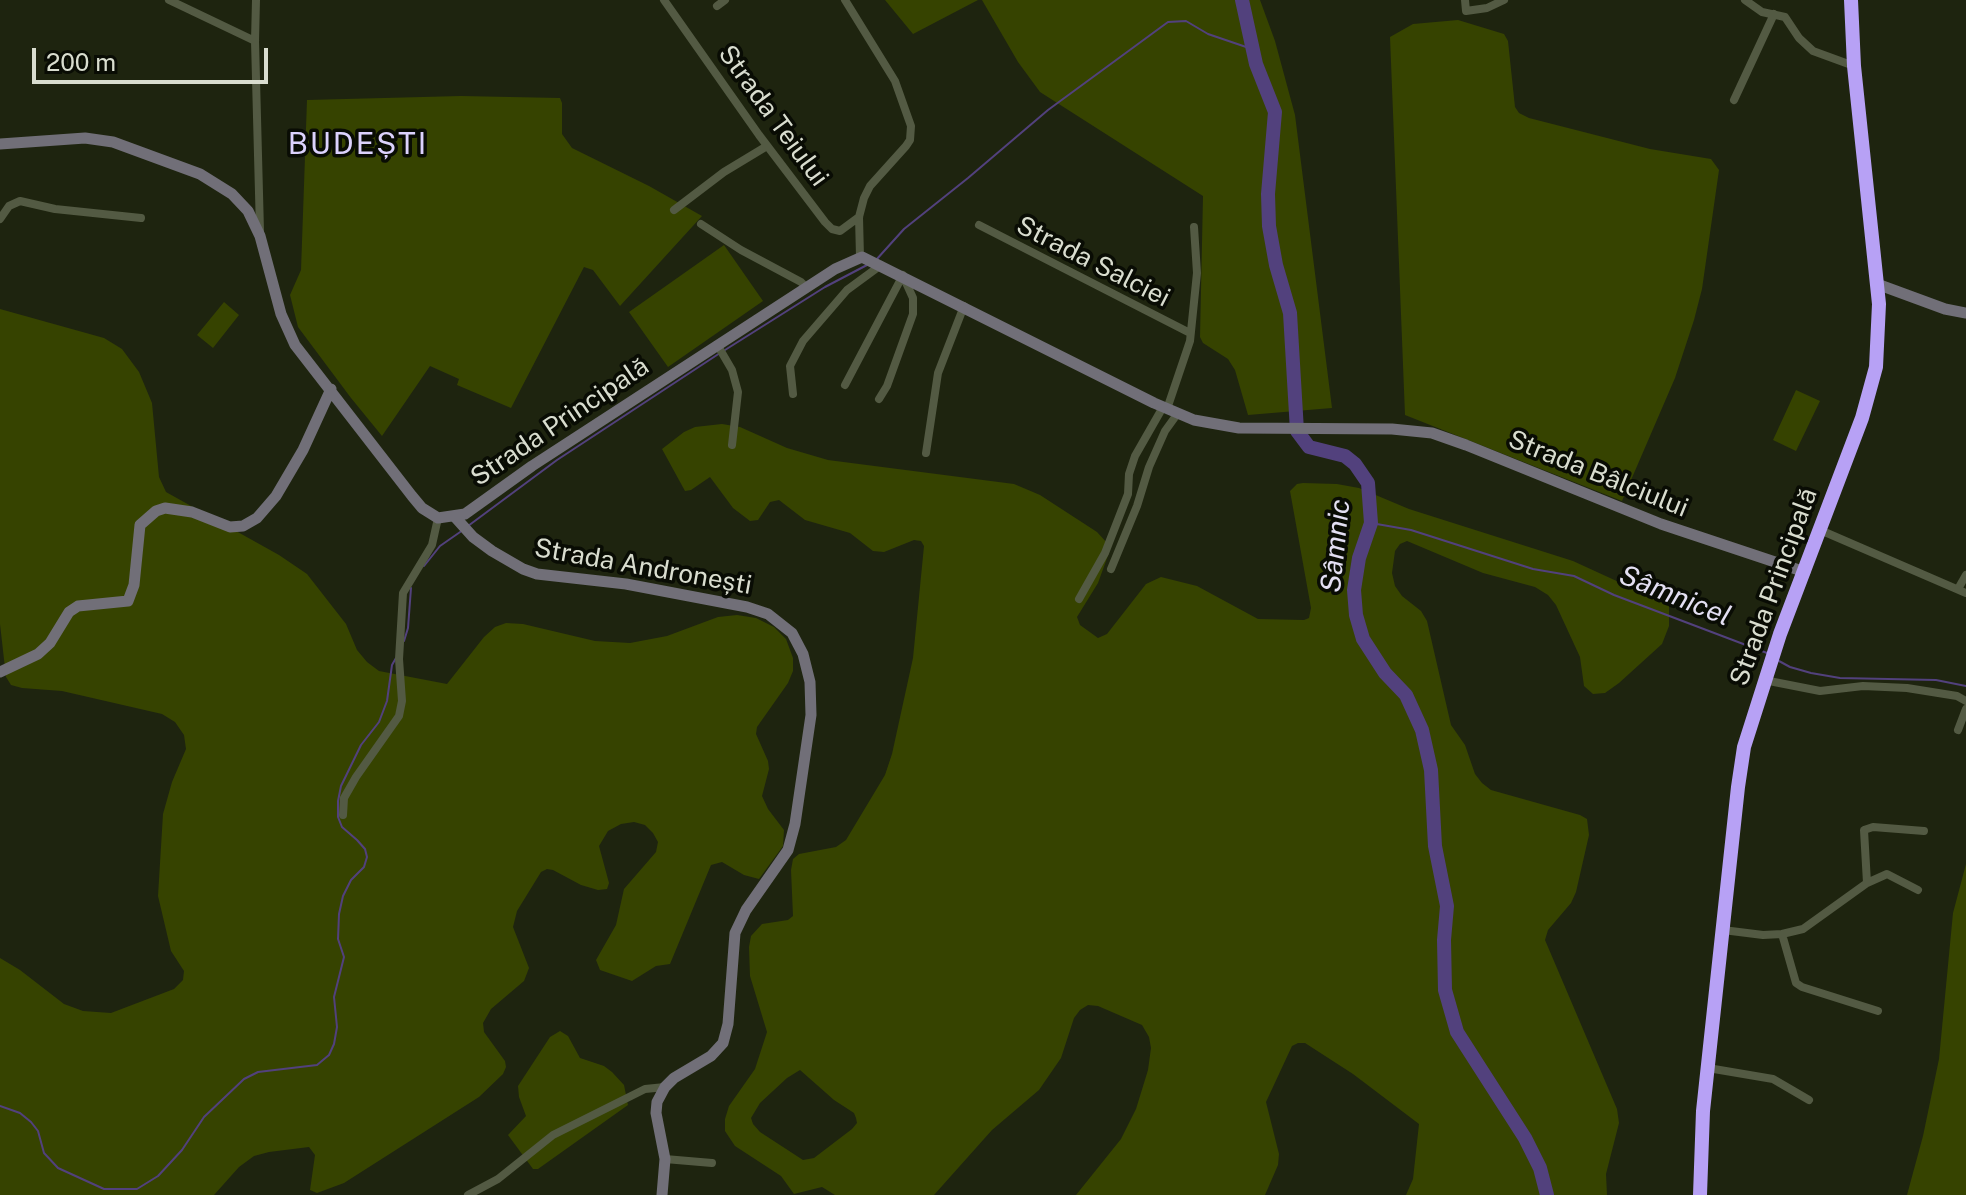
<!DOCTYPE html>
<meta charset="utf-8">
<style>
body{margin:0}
#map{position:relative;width:1966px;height:1195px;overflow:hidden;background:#1e240f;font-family:"Public Sans",sans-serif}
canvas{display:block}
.scale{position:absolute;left:32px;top:48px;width:236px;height:36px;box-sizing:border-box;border:4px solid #d9ddcf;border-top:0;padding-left:10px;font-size:24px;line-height:28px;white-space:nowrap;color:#d9ddcf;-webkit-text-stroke:6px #090c04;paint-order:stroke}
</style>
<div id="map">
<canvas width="1966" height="1195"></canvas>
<div class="scale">200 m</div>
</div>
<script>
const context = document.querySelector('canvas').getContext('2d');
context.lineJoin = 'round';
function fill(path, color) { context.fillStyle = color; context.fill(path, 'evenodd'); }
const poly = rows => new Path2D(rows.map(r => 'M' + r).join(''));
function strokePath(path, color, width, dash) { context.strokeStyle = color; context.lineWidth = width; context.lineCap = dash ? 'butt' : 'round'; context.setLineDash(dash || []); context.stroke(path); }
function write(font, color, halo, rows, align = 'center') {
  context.font = font + ' "Public Sans",sans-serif'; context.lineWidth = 7; context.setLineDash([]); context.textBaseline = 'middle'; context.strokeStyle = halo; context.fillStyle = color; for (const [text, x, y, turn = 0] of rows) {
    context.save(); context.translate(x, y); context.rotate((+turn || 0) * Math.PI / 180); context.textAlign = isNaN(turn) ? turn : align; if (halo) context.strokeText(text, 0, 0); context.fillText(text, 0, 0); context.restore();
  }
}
fill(poly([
 [885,0,978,0,913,34],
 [982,0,1260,0,1275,41,1295,115,1332,408,1248,415,1235,370,1228,359,1203,343,1200,337,1203,196,1040,92,1018,62],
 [1458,20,1504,34,1508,41,1515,107,1519,113,1529,118,1650,149,1711,159,1719,170,1702,289,1694,320,1675,378,1622,501,1405,415,1390,37,1413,24],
 [461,96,560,98,562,103,562,134,572,148,649,186,702,216,620,306,593,270,584,267,511,408,457,385,459,379,430,366,382,436,351,398,298,327,290,295,301,270,307,100],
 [724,245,763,301,668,367,629,312],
 [224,302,239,315,213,348,197,335],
 [0,309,104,338,122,349,139,372,152,403,159,477,166,492,279,555,307,574,346,624,357,650,367,662,379,671,447,684,484,637,495,627,506,623,523,624,595,641,630,643,667,636,718,617,737,615,756,618,774,627,786,639,793,658,793,671,788,683,757,727,756,734,768,761,769,769,762,796,768,809,784,830,783,846,759,879,744,875,722,862,711,865,670,964,656,966,632,981,600,970,596,960,616,925,624,889,656,852,658,842,653,833,645,825,634,822,621,824,608,831,599,846,609,883,607,889,598,890,581,885,553,870,547,869,541,872,517,911,513,927,529,968,524,981,491,1009,483,1023,484,1032,505,1061,506,1067,503,1074,479,1097,344,1183,317,1193,310,1190,315,1155,309,1147,269,1152,254,1156,239,1167,214,1195,0,1195,0,958,20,970,64,1004,83,1011,111,1013,174,989,183,980,184,971,171,951,158,896,163,814,172,782,186,749,184,735,175,722,162,714,62,691,22,688,11,685,6,677,0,624],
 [1796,390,1820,401,1796,451,1773,440],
 [722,424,740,427,787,448,828,460,1014,484,1040,495,1097,532,1108,544,1110,550,1098,583,1077,617,1080,625,1098,638,1107,634,1146,584,1161,577,1197,586,1258,619,1304,620,1309,618,1311,608,1290,491,1297,484,1303,483,1337,484,1359,488,1409,509,1573,561,1669,605,1669,626,1662,644,1619,683,1605,693,1593,694,1584,686,1580,657,1556,605,1548,595,1535,587,1483,573,1407,541,1400,544,1395,551,1392,573,1395,586,1402,596,1421,611,1427,621,1451,725,1465,745,1475,774,1482,783,1491,790,1580,815,1587,819,1589,835,1576,892,1571,903,1548,930,1545,940,1617,1109,1619,1123,1606,1174,1607,1195,1406,1195,1413,1179,1419,1124,1353,1074,1305,1043,1298,1043,1292,1046,1266,1102,1279,1154,1278,1165,1265,1195,1076,1195,1121,1139,1136,1109,1148,1070,1151,1048,1149,1037,1142,1025,1098,1006,1088,1005,1080,1010,1074,1018,1061,1058,1039,1090,992,1130,934,1195,835,1195,822,1187,794,1194,781,1176,735,1146,725,1131,725,1119,729,1106,755,1069,767,1032,750,976,749,947,751,936,762,924,788,920,793,916,791,870,793,859,799,854,836,847,846,840,885,775,892,754,913,658,924,546,921,541,914,540,884,552,873,551,850,533,805,520,779,500,770,502,758,520,750,521,733,508,710,477,691,490,685,491,662,449,684,432,695,427],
 [800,1070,834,1100,854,1113,856,1118,857,1123,852,1129,814,1158,803,1160,760,1132,753,1124,751,1118,760,1103,787,1078],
 [1966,864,1966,1195,1907,1195,1923,1136,1939,1059,1953,913],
 [560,1031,568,1036,580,1058,604,1066,612,1072,624,1085,628,1105,538,1169,533,1169,508,1135,526,1116,519,1097,518,1086,550,1037]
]), '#364300');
strokePath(poly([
 [876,260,904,229,968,178,1048,110,1168,22,1186,21,1208,34,1252,49],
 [725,350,825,287,867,265],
 [1371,523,1411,530,1533,569,1574,576,1614,595,1767,653],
 [468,526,557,460,720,353],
 [424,566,440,546,463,530],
 [404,641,408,628,411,588],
 [1779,661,1790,667,1811,673,1840,678,1936,680,1966,686],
 [0,1106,20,1113,31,1122,38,1131,44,1153,58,1168,104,1189,137,1189,158,1176,182,1150,204,1117,244,1079,258,1072,317,1065,329,1055,334,1044,337,1027,334,997,344,957,338,939,339,914,343,896,351,880,364,867,367,857,365,849,357,840,342,827,338,817,338,801,341,786,361,745,379,722,387,701,392,665,396,658]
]), '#52417d', 2);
strokePath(poly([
 [1242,0,1256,64,1275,112,1268,194,1269,226,1276,265,1290,313,1297,431,1309,447,1345,456,1355,464,1368,483,1371,523,1359,558,1354,590,1356,615,1363,639,1385,673,1406,695,1422,730,1431,770,1435,846,1447,906,1444,940,1445,990,1457,1032,1525,1138,1540,1168,1547,1195]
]), '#52417d', 14);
strokePath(poly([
 [169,0,255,41],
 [256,0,255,41,260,231],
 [664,0,759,135,825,222,832,229,840,231,859,217],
 [845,0,895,81,911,126,910,140,906,146,870,186,864,198,859,217,860,257],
 [1465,0,1466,11,1487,8,1504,0],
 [1745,0,1762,12,1785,17,1799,38,1813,51,1854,66],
 [717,6,725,0],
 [1734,100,1774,14],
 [674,210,724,172,767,146],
 [0,219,9,206,20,201,55,209,141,218],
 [701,224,741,250,801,282,806,287],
 [979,225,1190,333],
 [718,346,732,370,738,392,732,445],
 [845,385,903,275],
 [793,394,790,366,803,341,847,290,881,265],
 [879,399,887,386,913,314,913,298,903,276],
 [1167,409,1190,341,1197,273,1194,227],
 [926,453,938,373,964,306],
 [1820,530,1966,593],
 [1111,569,1137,506,1149,467,1165,431,1178,413],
 [1958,589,1966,575],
 [1079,599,1105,553,1128,494,1129,474,1135,456,1163,407],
 [1764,680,1820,691,1863,686,1907,688,1957,696,1966,701],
 [1958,730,1966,709],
 [343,815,344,798,356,777,399,716,402,701,399,659,403,593,432,545,438,518],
 [1867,883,1887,874,1918,890],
 [1723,930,1763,935,1782,934,1803,929,1867,883,1864,830,1873,827,1924,831],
 [1782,934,1796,983,1802,987,1878,1011],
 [1708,1068,1773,1079,1809,1100],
 [665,1159,712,1163],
 [468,1195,498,1179,553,1135,645,1089,665,1087]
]), '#535a43', 8);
strokePath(poly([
 [0,144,85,138,113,142,200,174,232,194,248,211,260,236,281,314,295,345,412,496,422,508,438,518,465,514,532,466,835,269,862,257,1154,403,1194,420,1239,428,1392,429,1432,433,1466,445,1661,524,1805,572],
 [1877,284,1945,309,1966,313],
 [455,517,473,537,492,551,523,569,537,574,626,584,747,607,768,614,792,633,803,654,810,682,811,715,795,824,788,850,746,910,735,933,728,1024,723,1043,711,1056,674,1078,665,1087,657,1102,656,1113,665,1159,662,1195],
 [0,672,38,654,50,643,69,612,78,606,128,601,134,585,140,525,156,511,165,508,192,512,230,527,243,526,257,518,276,496,303,450,331,389]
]), '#716f78', 11);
strokePath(poly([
 [1700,1195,1703,1111,1738,787,1744,747,1780,634,1862,418,1876,367,1879,304,1854,66,1851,0]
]), '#b7a1f5', 14);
write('26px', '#d9ddcf', '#090c04', [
 ["Strada Teiului",773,116,54],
 ["Strada Salciei",1093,262,27],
 ["Strada Principală",560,422,-34],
 ["Strada Bâlciului",1598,474,22],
 ["Strada Andronești",643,567,10],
 ["Strada Principală",1774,587,-70]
]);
write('italic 28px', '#e3dff2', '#090c04', [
 ["Sâmnic",1336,546,-84],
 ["Sâmnicel",1675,596,22]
]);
context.letterSpacing = '2px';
write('30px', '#dcd2fd', '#090c04', [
 ["BUDEȘTI",358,145]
]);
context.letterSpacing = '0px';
</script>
